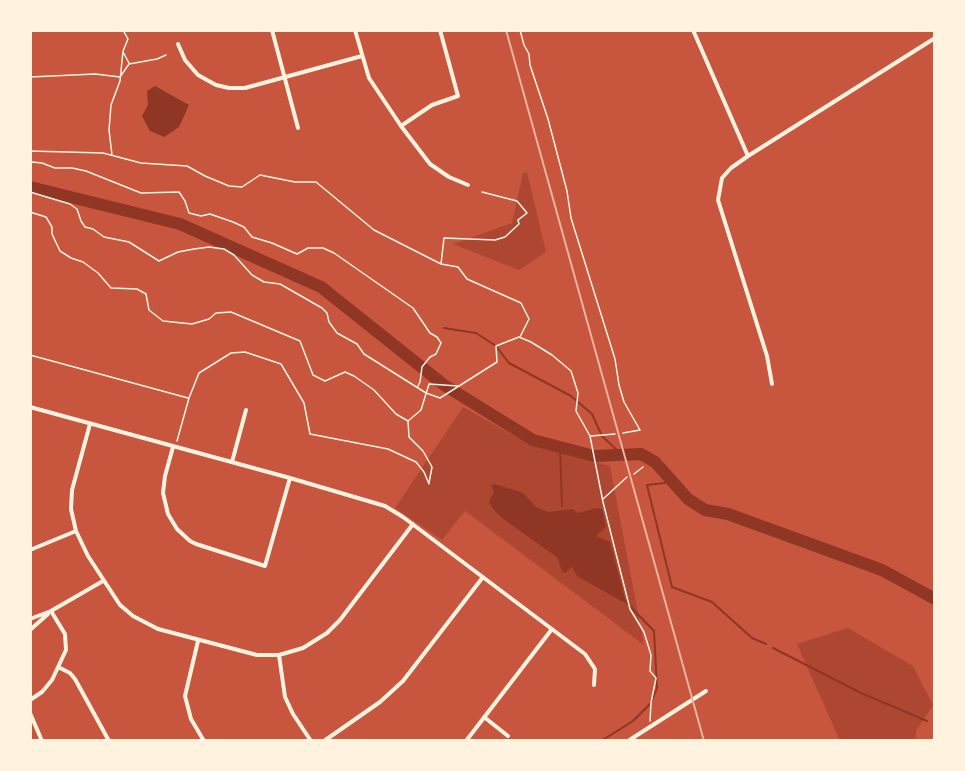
<!DOCTYPE html>
<style>
body{margin:0}
#map{position:relative;width:965px;height:771px;overflow:hidden;background:#c8553d;font-family:"Alegreya Sans",sans-serif}
canvas{display:block}
.frame{position:absolute;inset:0;border:32px solid #fff3e0;pointer-events:none}
</style>
<div id="map">
<canvas width="965" height="771"></canvas>
<div class="frame"></div>
</div>
<script>
const context = document.querySelector('canvas').getContext('2d');
context.lineJoin = 'round';
function fill(path, color) { context.fillStyle = color; context.fill(path, 'evenodd'); }
const poly = rows => new Path2D(rows.map(r => 'M' + r).join(''));
function strokePath(path, color, width, dash) { context.strokeStyle = color; context.lineWidth = width; context.lineCap = dash ? 'butt' : 'round'; context.setLineDash(dash || []); context.stroke(path); }
fill(poly([
 [527,172,546,252,519,270,453,244,512,223,523,173],
 [463,407,531,445,610,466,644,645,465,511,442,540,395,508],
 [848,628,913,666,933,705,916,731,916,741,840,741,797,644]
]), '#ae4732');
fill(poly([
 [155,86,189,105,179,127,164,137,150,131,142,116,148,105,147,91],
 [494,484,518,491,524,494,536,507,548,512,573,509,577,513,597,508,602,509,606,527,596,536,610,542,625,599,623,602,577,576,572,567,565,573,562,572,558,558,502,518,493,509,489,502,494,492,491,486]
]), '#8f3625');
strokePath(poly([
 [444,328,476,333,496,346,509,363,571,396,592,414,602,436,622,455],
 [560,447,562,506],
 [673,482,647,485,672,587,712,602,752,638,766,644],
 [773,648,861,693,927,721],
 [601,741,633,721,651,703,657,688,654,631,623,599]
]), '#8f3625', 2);
strokePath(poly([
 [30,187,180,224,321,287,444,385,533,440,594,456,641,454,655,462,688,499,705,510,728,514,882,570,935,599]
]), '#8f3625', 12);
strokePath(poly([
 [520,30,524,45,529,54,530,65,548,119,567,191,571,218,615,359,619,385,624,402,640,430,623,433],
 [123,52,129,63],
 [30,77,95,74,120,77,129,64,157,59,166,55],
 [30,151,103,153,141,163,187,166,205,176,229,186,242,187,260,175,295,182,316,182,374,230,441,264,458,267,467,279,521,303,529,319,520,337],
 [112,155,109,130,111,105,120,81,123,51,128,39,123,30],
 [30,166,32,162,42,163,55,168,72,168,86,171,141,193,179,192,185,201,189,213,201,216,210,214,233,222,244,227,252,237,272,243,297,254,308,248,323,248,334,253,413,308,430,333,437,337,441,343,436,354,430,357,422,367,420,382,418,386],
 [30,192,70,204,77,209,81,221,85,227,93,229,104,237,129,242,159,261,178,252,194,249,209,247,224,249,234,255,252,275,264,282,280,284,322,308,327,313,329,322,337,333,357,344,364,354,426,393,440,398,497,362,496,346,519,337,531,342,552,355,571,371,578,393,576,411,590,436,603,502,630,609,644,632,651,655,650,671,656,678,651,703,650,721],
 [30,212,46,217,52,227,52,234,60,251,71,258,83,262,98,273,111,288,137,289,146,294,149,310,163,321,192,324,209,319,216,313,231,312,300,341,313,375,325,381,345,372,354,376,374,390,396,414,408,421,421,410,429,384,458,386],
 [441,264,444,238,495,240,505,237,519,224,518,220,527,213,517,201,482,192],
 [30,355,188,398],
 [408,421,409,437,423,451,432,467,429,483],
 [591,436,615,434],
 [177,441,189,398,199,373,231,353,245,352,281,364,304,403,310,434,388,449,416,462,424,472,429,484],
 [634,474,643,467],
 [603,499,627,477]
]), '#fff3e0', 1.5);
strokePath(poly([
 [272,30,298,128],
 [355,30,369,78,401,126,430,164,449,177,468,185],
 [693,30,748,156],
 [178,44,185,60,198,75,216,85,229,88,245,88,362,56],
 [401,126,432,105,458,96,440,30],
 [772,384,767,356,718,200,722,178,731,168,748,156,935,38],
 [30,407,290,478,385,506,403,517,585,654,595,669,594,685],
 [90,424,72,490,71,509,76,531,88,556,120,605,133,616,158,629,257,655,279,655,303,648,327,633,340,620,413,524],
 [173,447,165,476,163,493,168,514,177,529,190,541,196,544,265,566,290,478],
 [232,462,246,410],
 [30,550,76,531],
 [30,619,51,611,103,581],
 [30,630,48,614],
 [198,641,185,696,191,719,204,741],
 [279,655,285,697,293,714,311,741],
 [60,668,70,673,75,679,109,741],
 [30,700,42,692,52,680,66,650,65,634,51,611],
 [30,713,42,741],
 [484,717,508,736],
 [324,741,380,702,403,681,483,577],
 [466,741,552,629],
 [628,741,706,691]
]), '#fff3e0', 4);
strokePath(poly([
 [506,30,704,741]
]), '#e9b49f', 2);
</script>
